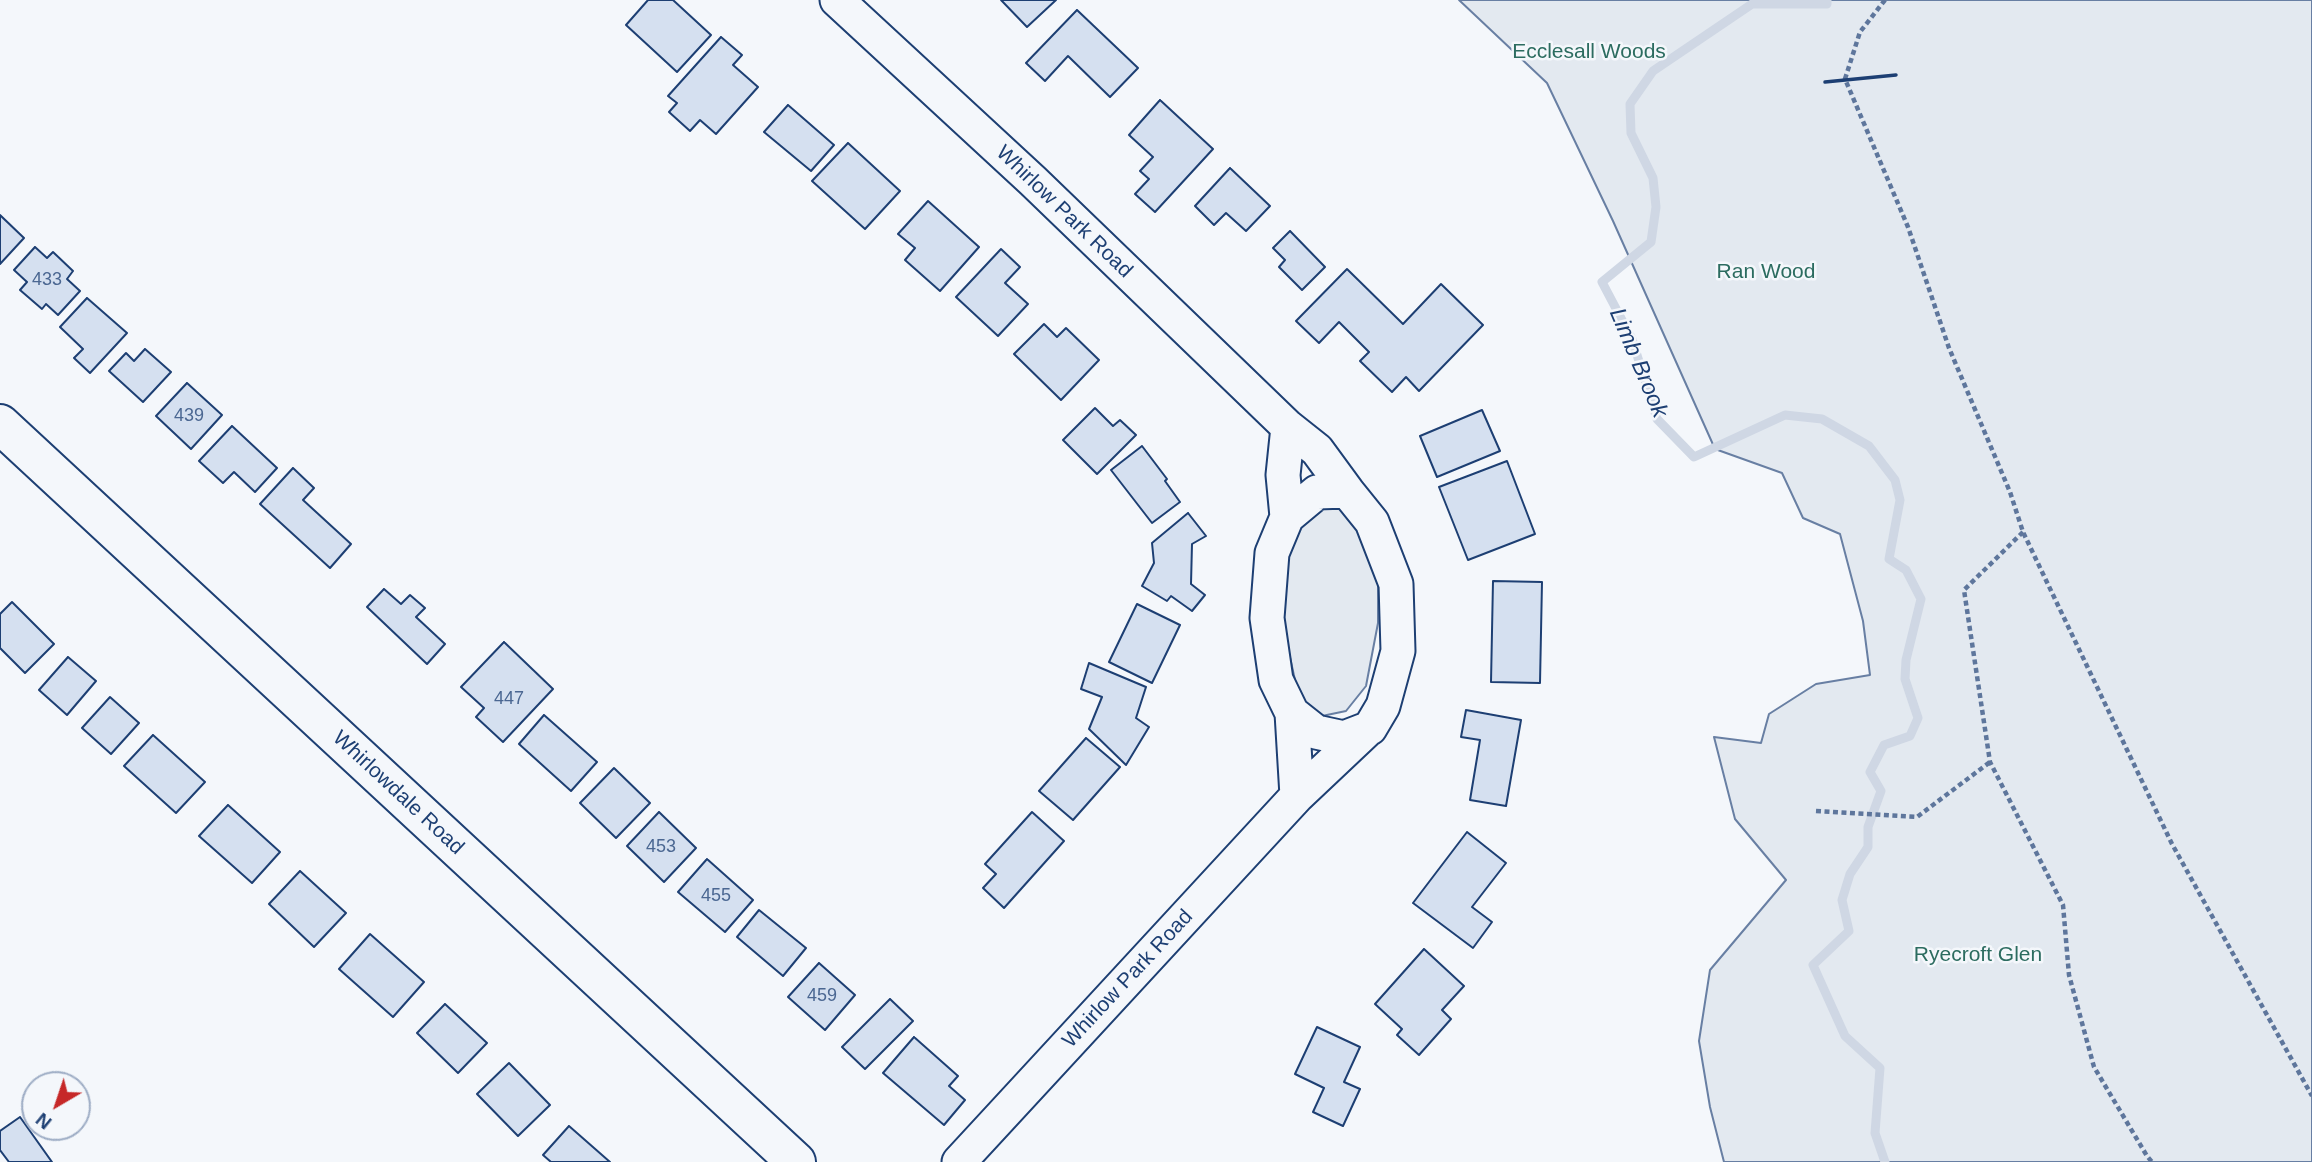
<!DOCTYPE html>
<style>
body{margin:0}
#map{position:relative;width:2312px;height:1162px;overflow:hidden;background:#f4f7fb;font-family:Helvetica,sans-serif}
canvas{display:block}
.north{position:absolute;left:21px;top:1071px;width:70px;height:70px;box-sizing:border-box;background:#f4f7fb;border:2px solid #9eadc5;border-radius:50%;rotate:219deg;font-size:19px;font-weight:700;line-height:28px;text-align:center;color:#1d3f73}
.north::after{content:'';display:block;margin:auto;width:24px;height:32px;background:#c62828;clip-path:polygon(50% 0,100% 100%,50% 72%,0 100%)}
</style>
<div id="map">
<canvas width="2312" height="1162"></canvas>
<div class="north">N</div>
</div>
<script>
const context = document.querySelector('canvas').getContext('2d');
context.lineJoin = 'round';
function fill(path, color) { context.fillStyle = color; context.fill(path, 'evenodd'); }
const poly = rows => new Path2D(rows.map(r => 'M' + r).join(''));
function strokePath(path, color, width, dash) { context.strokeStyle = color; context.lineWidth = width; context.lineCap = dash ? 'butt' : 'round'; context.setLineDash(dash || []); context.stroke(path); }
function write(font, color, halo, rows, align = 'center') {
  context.font = font + ' Helvetica,sans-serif'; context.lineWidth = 5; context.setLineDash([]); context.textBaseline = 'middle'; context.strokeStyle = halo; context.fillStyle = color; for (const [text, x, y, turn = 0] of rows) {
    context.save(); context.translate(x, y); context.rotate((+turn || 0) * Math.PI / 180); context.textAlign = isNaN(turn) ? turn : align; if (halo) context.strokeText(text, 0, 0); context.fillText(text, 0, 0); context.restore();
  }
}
const green = poly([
 [1459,0,2312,0,2312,1162,1724,1162,1710,1107,1699,1041,1710,970,1786,880,1735,819,1714,737,1761,743,1769,714,1816,684,1870,675,1863,621,1840,534,1803,518,1782,473,1715,449,1613,221,1547,83,1459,0],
 [1330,503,1343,510,1360,529,1378,570,1378,623,1366,686,1346,711,1322,716,1299,698,1281,617,1285,550,1300,520,1330,503]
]);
fill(green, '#e3e9f0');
strokePath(green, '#687fa3', 2);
strokePath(poly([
 [1827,0,1827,4,1752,4,1653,71,1630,104,1631,133,1653,178,1656,207,1651,242,1602,282,1632,339,1657,419,1694,457,1785,415,1822,419,1869,446,1895,480,1900,500,1889,559,1906,570,1921,599,1906,660,1905,679,1918,718,1910,736,1884,745,1870,772,1881,791,1868,827,1868,847,1850,874,1842,900,1849,931,1813,965,1845,1036,1880,1068,1875,1133,1885,1162]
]), '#cfd7e4', 9);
const building = poly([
 [648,0,673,0,711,35,677,72,626,25,648,0],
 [1001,0,1056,0,1027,27,1001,0],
 [1077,10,1138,68,1110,97,1068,56,1045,81,1026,63,1077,10],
 [721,37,742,55,733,65,758,87,716,134,700,120,690,131,669,112,677,103,668,96,721,37],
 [1160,100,1213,149,1155,212,1135,194,1149,179,1140,171,1153,157,1129,135,1160,100],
 [788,105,834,145,811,171,764,132,788,105],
 [848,143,900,191,865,229,812,181,848,143],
 [1230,168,1270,206,1246,231,1226,213,1214,225,1195,206,1230,168],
 [928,201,979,247,940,291,905,260,915,248,898,234,928,201],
 [0,215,24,238,0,264,0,215],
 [1290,231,1325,267,1302,290,1279,267,1285,260,1273,248,1290,231],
 [35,247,47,258,53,252,73,271,67,279,80,291,58,315,46,304,42,309,20,290,27,282,14,270,35,247],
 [1001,249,1020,267,1005,283,1028,304,998,336,956,297,1001,249],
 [1347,269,1403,324,1441,284,1483,325,1419,391,1406,377,1392,392,1360,361,1369,352,1339,322,1319,343,1296,321,1347,269],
 [87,298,127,333,90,373,74,358,83,349,60,327,87,298],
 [1044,324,1057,337,1066,328,1099,360,1061,400,1014,354,1044,324],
 [145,349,171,372,143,402,109,371,126,353,134,361,145,349],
 [187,383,222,415,191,449,156,416,187,383],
 [1095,408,1113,426,1120,420,1136,435,1097,474,1063,440,1095,408],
 [1482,410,1500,451,1437,477,1420,436,1482,410],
 [232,426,277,468,255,492,234,472,223,483,199,461,232,426],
 [1142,446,1167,479,1165,481,1180,502,1152,523,1111,470,1142,446],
 [1507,461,1535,534,1468,560,1439,487,1507,461],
 [293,468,314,488,303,500,351,544,330,568,260,504,293,468],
 [1188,513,1206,536,1192,544,1191,584,1205,595,1192,611,1171,596,1167,601,1142,586,1154,563,1152,543,1188,513],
 [1493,581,1542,582,1540,683,1491,682,1493,581],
 [384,589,401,604,410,595,425,608,416,617,445,644,427,664,367,607,384,589],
 [12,602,54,644,25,673,0,648,0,614,12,602],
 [1137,604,1180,625,1152,683,1109,662,1137,604],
 [504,642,553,689,503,742,476,717,484,708,461,687,504,642],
 [68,657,96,681,67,715,39,690,68,657],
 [1089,663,1146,687,1136,718,1149,727,1126,765,1089,729,1102,697,1081,689,1089,663],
 [110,697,139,723,111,754,82,728,110,697],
 [1466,710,1521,720,1506,806,1470,800,1480,740,1461,737,1466,710],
 [544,715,597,762,571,791,519,744,544,715],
 [153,735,205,782,176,813,124,766,153,735],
 [1086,738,1120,767,1073,820,1039,791,1086,738],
 [614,768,650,803,616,838,580,803,614,768],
 [228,805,280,852,252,883,199,836,228,805],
 [659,812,696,848,664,882,627,846,659,812],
 [1032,812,1064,841,1004,908,983,888,996,874,985,864,1032,812],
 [1467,832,1506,863,1472,907,1492,922,1473,948,1413,903,1467,832],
 [707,859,753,900,725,932,678,892,707,859],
 [300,871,346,913,314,947,269,904,300,871],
 [759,910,806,948,783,976,737,937,759,910],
 [370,934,424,982,393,1017,339,969,370,934],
 [1424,949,1464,986,1442,1010,1451,1019,1419,1055,1397,1035,1402,1029,1375,1004,1424,949],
 [819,963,855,995,825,1030,788,997,819,963],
 [890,999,913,1021,865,1069,842,1047,890,999],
 [445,1004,487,1043,458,1073,417,1033,445,1004],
 [1317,1027,1360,1047,1344,1082,1360,1089,1343,1126,1313,1112,1324,1088,1295,1074,1317,1027],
 [914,1037,958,1076,949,1086,965,1100,944,1125,883,1073,914,1037],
 [509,1063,550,1105,518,1136,477,1094,509,1063],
 [20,1117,52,1162,9,1162,0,1150,0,1131,20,1117],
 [569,1126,610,1162,551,1162,543,1155,569,1126]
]);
fill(building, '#d5e0f0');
strokePath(building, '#1d3f73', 2);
const minor = poly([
 [837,0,1033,181,1288,427,1317,450,1347,491],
 [1347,491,1372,522,1396,584,1398,651,1383,706,1370,728,1344,738,1316,732,1292,713,1276,680,1267,618,1272,553,1287,517,1317,492,1347,491],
 [1287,517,1283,475,1288,427],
 [1292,713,1297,796],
 [959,1162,1297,796,1368,729]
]);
const major = poly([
 [0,424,796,1162]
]);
strokePath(minor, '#1d3f73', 37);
strokePath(major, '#1d3f73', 42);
strokePath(poly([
 [1885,0,1860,32,1845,79,1908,227,1949,348,2010,492,2023,532,2172,844,2312,1096],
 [2023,532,1964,590,1990,762,2063,905,2069,975,2094,1067,2147,1156,2152,1162],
 [1816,811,1917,817,1990,762]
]), '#5e769c', 4.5, [5, 3.5]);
strokePath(minor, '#f4f7fb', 33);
strokePath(major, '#f4f7fb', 38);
strokePath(poly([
 [1825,82,1896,75]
]), '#1d3f73', 3.5);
write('18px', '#4b6792', null, [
 ["433",47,280],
 ["439",189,416],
 ["447",509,699],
 ["453",661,847],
 ["455",716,896],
 ["459",822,996]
]);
write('21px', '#2c6c60', '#f4f7fb', [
 ["Ecclesall Woods",1589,52],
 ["Ran Wood",1766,272],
 ["Ryecroft Glen",1978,955]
]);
write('21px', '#1d3f73', '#f4f7fb', [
 ["Whirlow Park Road",1064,212,44],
 ["Whirlowdale Road",398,793,43],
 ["Whirlow Park Road",1128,979,-47]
]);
write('italic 23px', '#1d3f73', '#f4f7fb', [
 ["Limb Brook",1638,363,67]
]);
</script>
